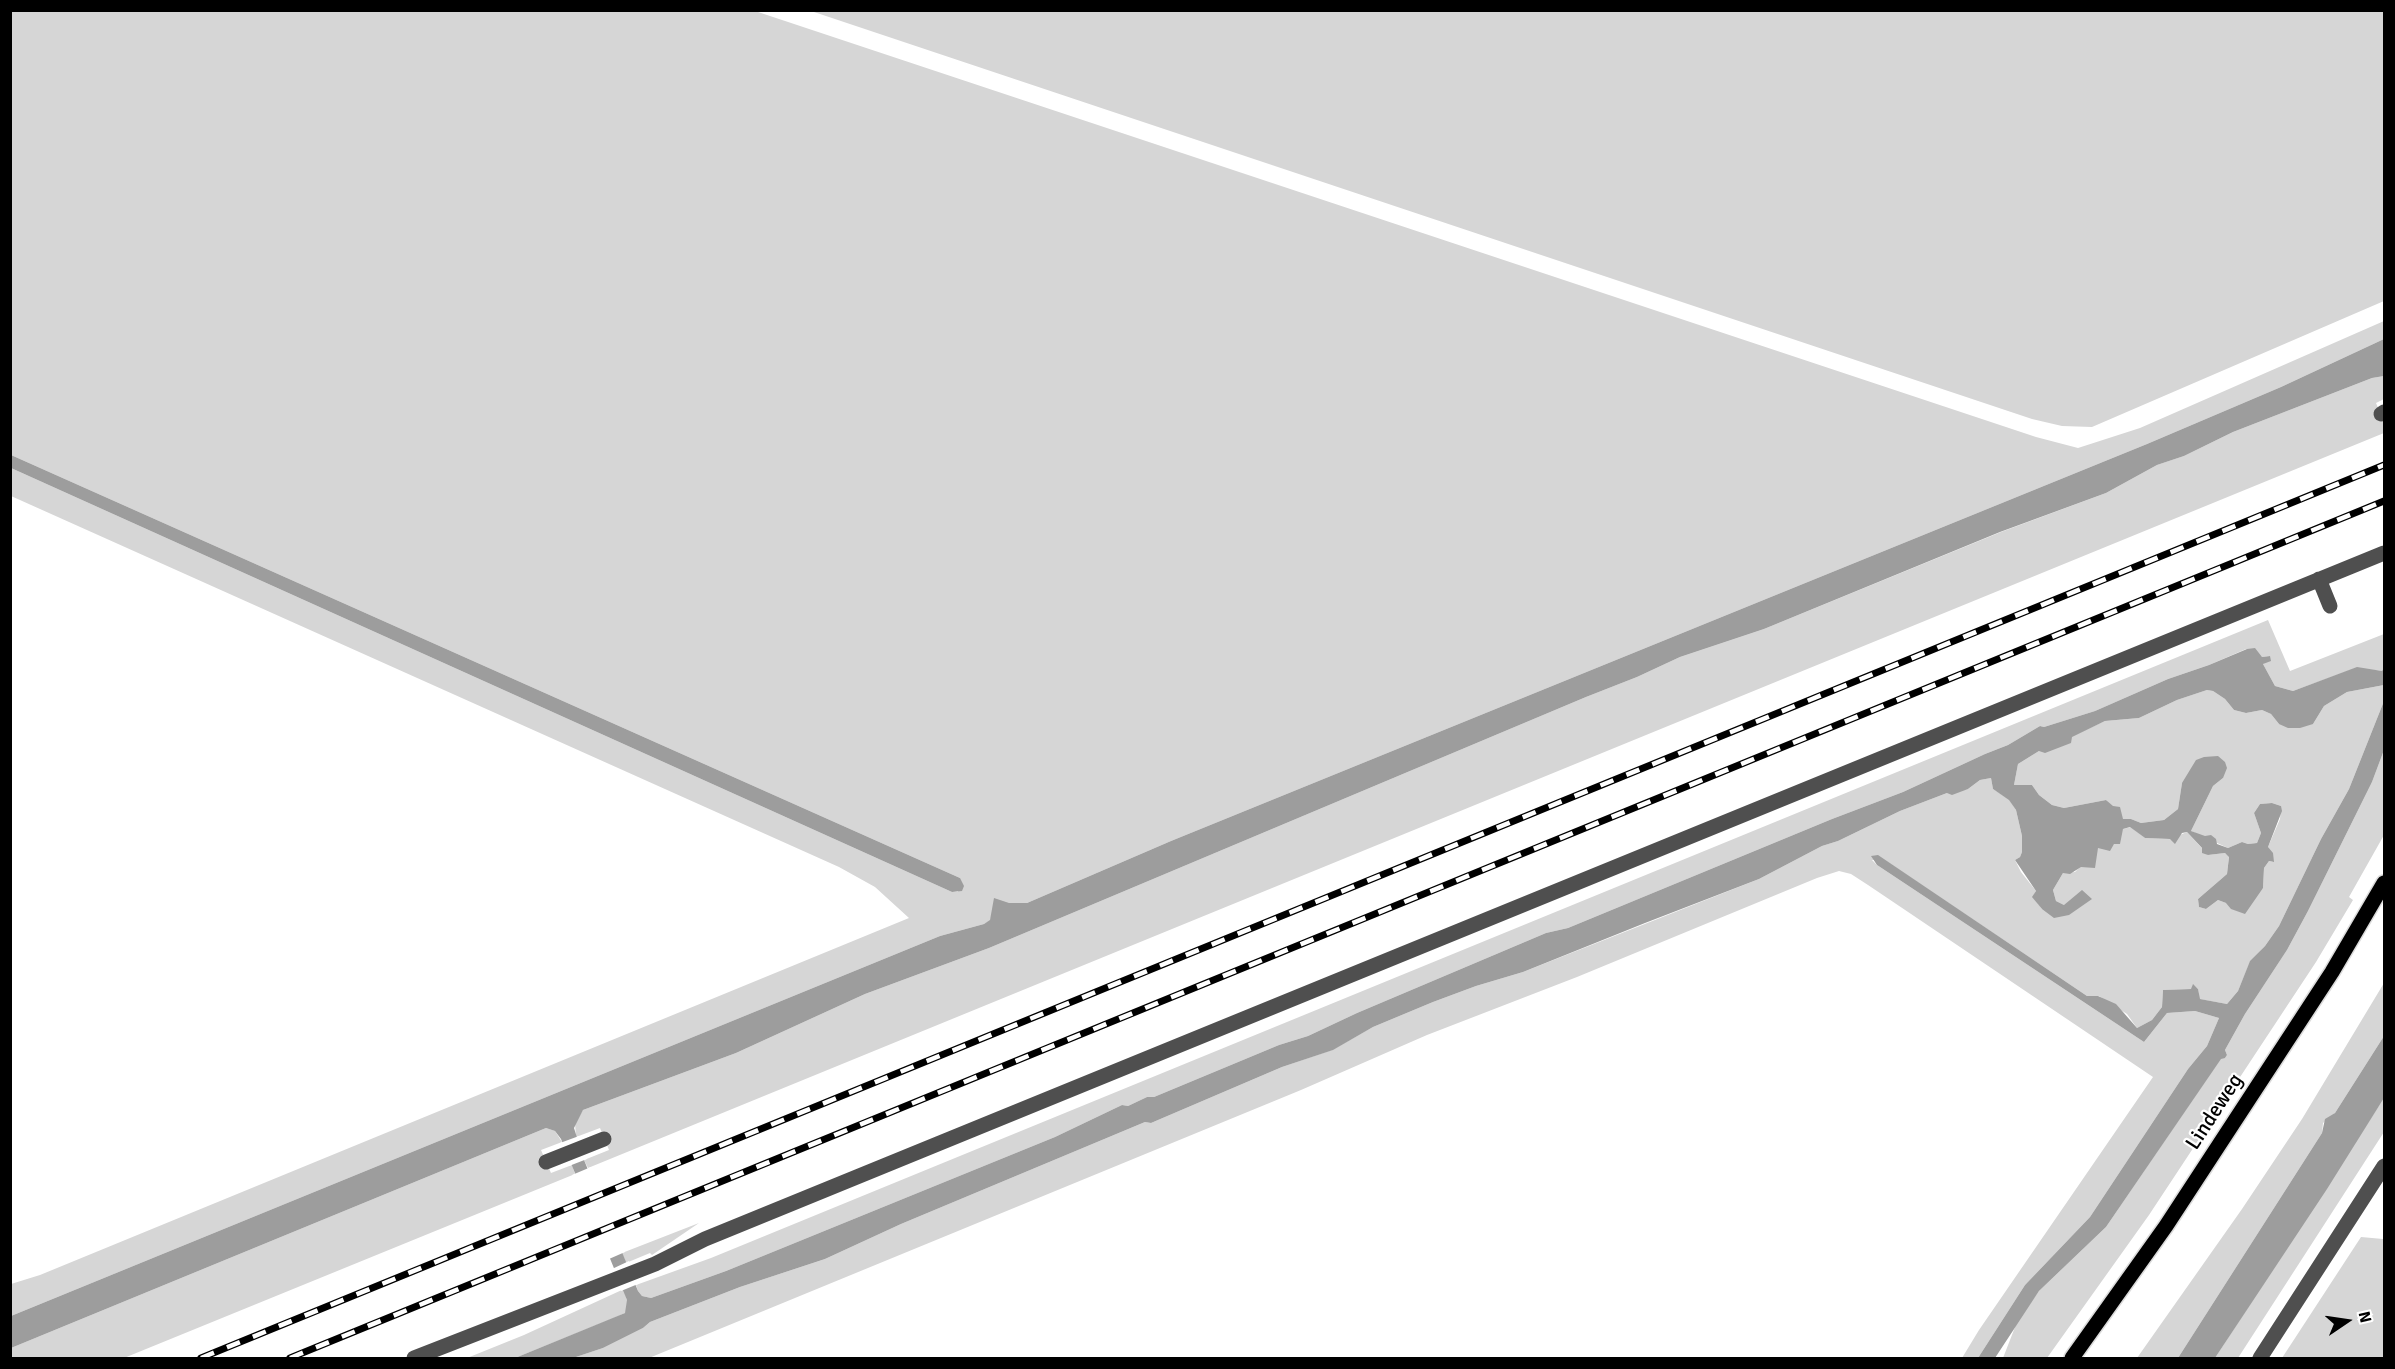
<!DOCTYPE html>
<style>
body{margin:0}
#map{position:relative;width:2395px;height:1369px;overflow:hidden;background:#fff;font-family:Signika,sans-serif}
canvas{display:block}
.frame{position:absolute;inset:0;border:12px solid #000;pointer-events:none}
.north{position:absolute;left:2317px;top:1291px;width:60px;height:60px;-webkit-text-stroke:4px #fff;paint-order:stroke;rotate:77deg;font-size:16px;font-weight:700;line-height:24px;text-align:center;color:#000}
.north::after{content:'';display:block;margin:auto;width:21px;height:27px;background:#000;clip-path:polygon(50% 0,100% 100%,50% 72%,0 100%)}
</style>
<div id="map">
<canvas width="2395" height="1369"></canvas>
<div class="frame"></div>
<div class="north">N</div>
</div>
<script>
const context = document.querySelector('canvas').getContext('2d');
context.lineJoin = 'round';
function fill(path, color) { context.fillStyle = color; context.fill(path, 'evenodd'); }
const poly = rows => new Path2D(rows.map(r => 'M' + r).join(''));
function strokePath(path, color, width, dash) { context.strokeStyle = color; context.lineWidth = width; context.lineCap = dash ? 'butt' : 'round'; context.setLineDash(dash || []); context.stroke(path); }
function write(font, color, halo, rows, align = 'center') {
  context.font = font + ' Signika,sans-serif'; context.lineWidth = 4.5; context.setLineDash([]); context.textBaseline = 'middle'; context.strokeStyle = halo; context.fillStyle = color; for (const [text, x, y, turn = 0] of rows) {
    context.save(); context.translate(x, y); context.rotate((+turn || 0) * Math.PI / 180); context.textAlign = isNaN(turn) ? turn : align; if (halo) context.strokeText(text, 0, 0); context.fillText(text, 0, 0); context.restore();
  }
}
fill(poly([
 [11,11,755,11,2036,437,2078,448,2140,428,2384,321,2384,339,2281,387,2147,444,1171,841,1027,903,1009,903,993,910,990,921,984,924,940,936,11,1316,11,1284,40,1275,909,918,875,887,839,867,11,496,11,468,952,892,958,892,960,878,11,455],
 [811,11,2384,11,2384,301,2092,427,2062,426,2032,419],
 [2384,376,2384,399,2376,403,2384,422,2384,433,588,1168,584,1160,609,1150,600,1128,576,1137,575,1123,583,1110,736,1053,865,994,989,948,1586,697,1637,677,1680,657,1764,629,2001,532,2106,493,2157,465,2184,456,2233,432,2372,378],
 [2268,620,2290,671,2384,634,2384,668,2382,671,2356,668,2293,691,2275,686,2263,664,2270,656,2262,657,2246,649,2209,665,2168,679,2095,711,2044,727,2040,726,2008,745,1985,754,1903,792,1832,819,1568,928,1546,933,1357,1013,1308,1036,1279,1045,1154,1097,1147,1097,1128,1106,1122,1105,1055,1137,726,1271,651,1298,642,1296,638,1291,636,1285,711,1258],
 [2384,685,2384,701,2349,789,2321,839,2279,926,2265,946,2250,962,2238,991,2227,1004,2199,999,2198,989,2193,985,2192,989,2163,990,2162,1007,2152,1020,2137,1028,2127,1014,2099,996,2087,996,1883,859,1872,860,1877,865,2144,1042,2167,1013,2195,1011,2219,1018,2207,1046,2188,1069,2090,1217,2025,1285,1978,1358,1962,1358,1979,1330,2153,1077,1868,885,1851,874,1839,871,1817,878,1577,977,1427,1035,1301,1090,649,1358,573,1358,603,1348,643,1328,650,1322,740,1287,825,1259,901,1224,1145,1122,1151,1123,1282,1067,1332,1050,1373,1027,1433,1002,1476,986,1523,972,1759,879,1822,846,1838,841,1900,811,1947,793,1968,789,1980,780,1991,778,1993,789,2009,799,2016,810,2022,836,2022,852,2020,857,2015,860,2021,872,2036,891,2033,897,2042,909,2064,905,2056,901,2053,890,2063,873,2075,872,2098,848,2114,844,2123,829,2131,827,2145,838,2170,839,2187,832,2208,855,2225,853,2229,856,2227,874,2198,899,2199,907,2206,909,2218,900,2226,903,2263,888,2264,868,2269,861,2273,862,2268,847,2280,819,2281,806,2272,803,2260,804,2254,813,2261,833,2257,843,2248,844,2242,842,2228,848,2191,831,2213,786,2223,778,2182,783,2178,809,2164,820,2141,823,2131,819,2122,819,2106,800,2064,808,2052,805,2039,795,2032,785,2014,785,2018,764,2039,751,2105,721,2139,718,2177,700,2207,690,2213,691,2225,699,2234,710,2246,713,2262,710,2271,714,2279,724,2313,724,2324,706,2347,692],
 [2384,750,2384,835,2349,897,2353,900,2316,962,2149,1215,2047,1358,2003,1358,2017,1322,2039,1291,2106,1227,2221,1058,2225,1058,2227,1055,2225,1050,2245,1014,2287,950,2308,911,2372,782],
 [2384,983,2384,1036,2335,1113,2323,1123,2322,1133,2178,1358,2137,1358,2242,1209,2302,1119],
 [2384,1098,2384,1132,2238,1358,2215,1358],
 [546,1128,555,1131,562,1142,541,1150,551,1173,572,1165,575,1174,124,1358,11,1358,11,1348],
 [699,1223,652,1255,650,1253,626,1263,622,1253],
 [2361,1237,2383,1239,2384,1358,2282,1358],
 [624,1289,627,1300,627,1309,625,1313,614,1318,515,1358,467,1358,524,1335]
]), '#d6d6d6');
fill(poly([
 [2384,339,2384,376,2372,378,2233,432,2184,456,2157,465,2106,493,2000,532,1764,629,1680,657,1637,677,1586,697,989,948,865,994,736,1053,583,1110,574,1128,584,1160,638,1291,642,1296,651,1298,726,1271,1055,1137,1122,1105,1128,1106,1147,1097,1154,1097,1279,1045,1308,1036,1357,1013,1546,933,1568,928,1832,819,1903,792,1985,754,2008,745,2040,726,2044,727,2095,711,2168,679,2209,665,2247,649,2255,648,2262,657,2270,656,2271,661,2263,664,2275,686,2293,691,2357,667,2382,671,2384,668,2384,685,2347,692,2324,706,2313,724,2300,728,2288,728,2279,724,2271,714,2262,710,2246,713,2234,710,2225,699,2213,691,2207,690,2177,700,2139,718,2105,721,2072,737,2071,743,2045,753,2039,751,2018,764,2014,785,2032,785,2039,795,2052,805,2064,808,2106,800,2113,806,2120,807,2123,819,2131,819,2141,823,2164,820,2178,809,2182,783,2196,760,2204,757,2218,756,2225,762,2227,768,2223,778,2213,786,2191,831,2205,836,2211,835,2216,839,2217,844,2228,848,2242,842,2248,844,2257,843,2261,833,2254,813,2260,804,2272,803,2281,806,2282,811,2268,847,2273,853,2274,862,2269,861,2264,868,2263,888,2245,914,2231,909,2226,903,2218,900,2206,909,2199,907,2198,899,2227,874,2229,857,2225,853,2208,855,2202,853,2202,848,2187,832,2182,833,2175,844,2170,839,2145,838,2130,827,2123,829,2120,844,2114,844,2110,851,2098,848,2095,868,2081,867,2070,874,2063,873,2053,890,2056,901,2064,905,2082,890,2092,899,2069,915,2054,918,2042,909,2032,897,2036,891,2015,860,2020,857,2022,852,2022,836,2016,810,2009,800,1993,789,1991,778,1980,780,1968,789,1952,795,1947,793,1900,811,1838,841,1822,846,1759,879,1645,923,1523,972,1476,986,1433,1002,1373,1027,1333,1050,1282,1067,1151,1123,1145,1122,901,1224,825,1259,740,1287,650,1322,643,1328,603,1348,573,1358,515,1358,625,1313,627,1300,561,1139,555,1131,546,1128,11,1348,11,1316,940,936,984,924,990,920,994,898,1009,903,1027,903,1171,841,2147,444,2281,387],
 [11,455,960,878,964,886,962,891,952,892,11,468],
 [2384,701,2384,750,2372,782,2308,911,2287,950,2245,1014,2225,1050,2227,1055,2225,1058,2221,1059,2106,1227,2039,1291,1995,1358,1978,1358,2025,1285,2090,1217,2188,1069,2207,1046,2219,1018,2195,1011,2167,1013,2144,1042,1877,865,1871,856,1878,855,2087,996,2098,996,2116,1004,2137,1028,2152,1020,2162,1007,2163,990,2191,989,2193,984,2198,989,2200,999,2227,1004,2238,991,2250,961,2265,946,2279,926,2321,839,2349,789],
 [2384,1036,2384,1098,2327,1189,2215,1358,2178,1358,2322,1133,2325,1119,2335,1113]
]), '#9d9d9d');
fill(poly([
 [579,1136,587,1159,569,1166,560,1143],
 [591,1167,625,1252,609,1259,572,1175],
 [629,1261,638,1284,621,1291,612,1269]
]), '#fff');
const major = poly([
 [2072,1358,2166,1226,2332,972,2384,883]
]);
strokePath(major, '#dbdbdb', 18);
strokePath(poly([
 [2381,414,2384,412],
 [2319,579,2330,606],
 [546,1162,604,1139],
 [414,1358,655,1264,705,1239,2384,553],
 [2260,1358,2384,1166]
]), '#4f4f4f', 15);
strokePath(major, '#000', 15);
const rail = poly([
 [201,1358,2384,465],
 [290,1358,2384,501]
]);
strokePath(rail, '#000', 7);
strokePath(rail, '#fff', 4.5, [14]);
write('21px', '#000', '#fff', [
 ["Lindeweg",2215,1112,-57]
]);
</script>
